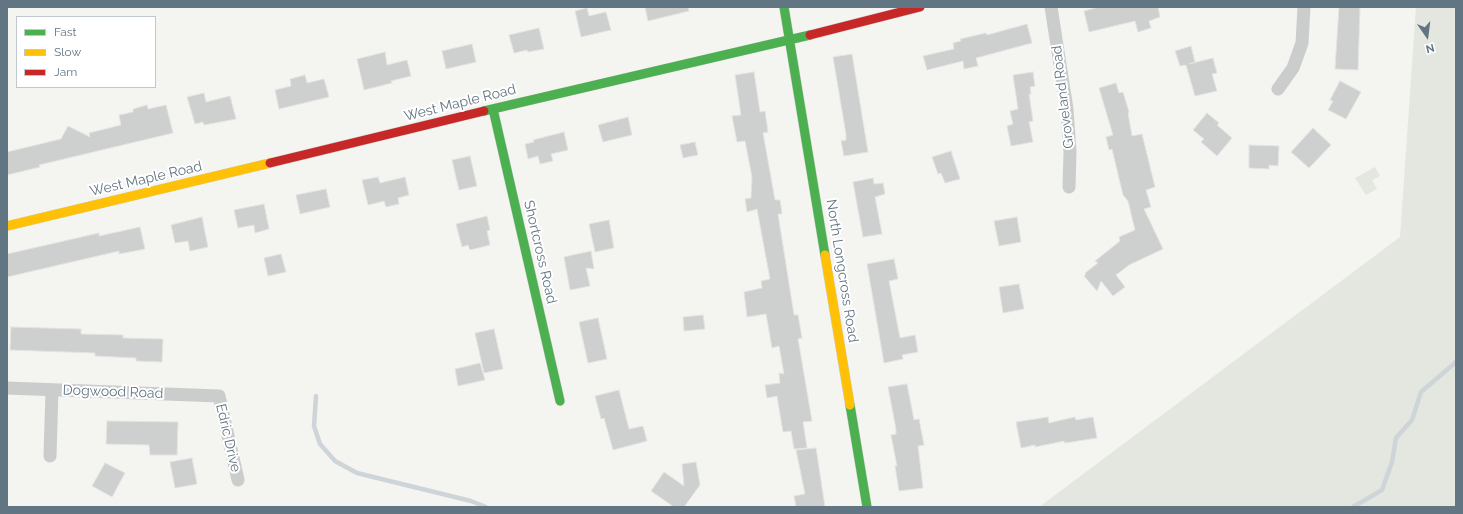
<!DOCTYPE html>
<style>
body{margin:0}
#map{position:relative;width:1463px;height:514px;overflow:hidden;background:#f4f4f1;font-family:Raleway,sans-serif}
canvas{display:block}
.frame{position:absolute;inset:0;border:8px solid #627583;pointer-events:none}
.legend{position:absolute;left:16px;top:16px;width:140px;height:72px;box-sizing:border-box;background:#fff;border:1px solid #c0c8cd;margin:0;padding:5px 7px;list-style:none;font-size:12px;color:#627583}
.legend li{display:flex;align-items:center;gap:8px;height:20px}
.legend b{width:20px;border:1px solid #c0c8cd}
.north{position:absolute;left:1407px;top:16px;width:40px;height:40px;-webkit-text-stroke:3px #fff;paint-order:stroke;rotate:166deg;font-size:11px;font-weight:700;line-height:16px;text-align:center;color:#627583}
.north::after{content:'';display:block;margin:auto;width:14px;height:18px;background:#627583;clip-path:polygon(50% 0,100% 100%,50% 72%,0 100%)}
</style>
<div id="map">
<canvas width="1463" height="514"></canvas>
<div class="frame"></div>
<ul class="legend">
<li><b style="height:5px;background:#4caf50"></b>Fast</li>
<li><b style="height:5px;background:#ffc107"></b>Slow</li>
<li><b style="height:5px;background:#c62828"></b>Jam</li>
</ul>
<div class="north">N</div>
</div>
<script>
const context = document.querySelector('canvas').getContext('2d');
context.lineJoin = 'round';
function fill(path, color) { context.fillStyle = color; context.fill(path, 'evenodd'); }
const poly = rows => new Path2D(rows.map(r => 'M' + r).join(''));
function strokePath(path, color, width, dash) { context.strokeStyle = color; context.lineWidth = width; context.lineCap = dash ? 'butt' : 'round'; context.setLineDash(dash || []); context.stroke(path); }
function write(font, color, halo, rows, align = 'center') {
  context.font = font + ' Raleway,sans-serif'; context.lineWidth = 4; context.setLineDash([]); context.textBaseline = 'middle'; context.strokeStyle = halo; context.fillStyle = color; for (const [text, x, y, turn = 0] of rows) {
    context.save(); context.translate(x, y); context.rotate((+turn || 0) * Math.PI / 180); context.textAlign = isNaN(turn) ? turn : align; if (halo) context.strokeText(text, 0, 0); context.fillText(text, 0, 0); context.restore();
  }
}
fill(poly([
 [1416,7,1456,7,1456,507,1039,507,1400,237],
 [1375,167,1380,176,1372,180,1377,189,1366,195,1355,178]
]), '#e3e7df');
strokePath(poly([
 [316,396,314,426,320,444,335,461,357,473,471,501,486,507],
 [1353,507,1382,490,1392,462,1396,438,1412,420,1421,392,1456,362]
]), '#ced5d8', 4.5);
const building = poly([
 [645,7,688,7,689,11,648,21,645,7],
 [1099,7,1158,7,1160,17,1149,21,1151,28,1138,32,1135,21,1089,32,1084,11,1099,7],
 [1339,7,1360,7,1358,70,1335,69,1339,7],
 [587,8,589,16,606,12,611,30,581,37,575,11,587,8],
 [1027,24,1032,43,976,58,978,66,964,69,963,61,927,70,923,56,954,49,953,43,961,41,960,39,986,33,987,35,1027,24],
 [539,28,544,49,528,52,527,50,514,53,509,35,539,28],
 [472,44,476,62,446,69,442,51,472,44],
 [1191,46,1195,62,1189,64,1213,58,1217,73,1212,74,1217,91,1195,96,1186,65,1180,66,1175,51,1191,46],
 [385,52,387,65,407,60,411,76,391,81,392,83,364,90,357,59,385,52],
 [852,54,868,152,844,156,841,141,846,140,846,134,833,57,852,54],
 [754,72,760,112,765,111,768,132,763,133,775,200,780,200,782,214,778,214,794,315,798,315,802,338,798,339,812,421,803,422,807,448,794,449,791,431,783,432,777,396,767,398,765,385,780,383,779,373,784,374,779,346,772,348,766,314,747,317,744,292,762,288,761,281,770,279,757,209,747,212,745,199,751,198,752,177,745,141,737,142,732,116,741,115,735,75,754,72],
 [1033,72,1035,86,1030,87,1031,94,1029,94,1033,121,1029,122,1033,142,1011,146,1007,126,1013,124,1010,111,1018,109,1013,75,1033,72],
 [305,75,307,83,324,79,329,97,279,109,275,90,291,86,290,79,305,75],
 [1340,81,1361,92,1346,119,1328,110,1333,101,1330,100,1340,81],
 [1116,83,1119,93,1123,92,1129,112,1128,113,1132,136,1142,134,1155,187,1146,190,1151,207,1144,209,1163,249,1129,265,1116,275,1125,287,1113,296,1101,281,1097,291,1084,276,1086,274,1085,273,1098,263,1095,261,1120,241,1119,237,1135,230,1128,201,1123,195,1112,149,1109,150,1106,137,1113,135,1099,88,1116,83],
 [204,93,206,102,230,96,236,119,204,125,203,122,195,124,187,97,204,93],
 [147,105,148,109,166,105,173,133,39,165,40,167,7,175,7,152,61,139,68,126,90,137,89,133,121,125,119,115,133,112,133,109,147,105],
 [1207,113,1219,123,1217,125,1232,138,1217,156,1201,142,1204,139,1193,130,1207,113],
 [628,117,632,135,603,142,598,125,628,117],
 [1313,128,1331,145,1309,168,1291,152,1313,128],
 [564,132,568,150,551,154,553,161,540,164,538,156,528,159,525,144,534,142,533,140,564,132],
 [695,142,698,155,683,158,680,145,695,142],
 [1249,145,1279,146,1278,166,1269,165,1269,169,1249,168,1249,145],
 [951,151,960,179,945,183,941,173,938,174,932,157,951,151],
 [470,156,477,186,459,190,452,160,470,156],
 [378,177,380,183,405,177,409,195,398,198,399,204,386,207,384,201,368,205,362,180,378,177],
 [873,178,874,184,883,183,885,194,875,197,882,234,863,237,853,182,873,178],
 [326,189,330,207,300,214,296,195,326,189],
 [264,204,269,229,255,233,254,225,238,228,234,210,264,204],
 [487,216,490,230,487,231,490,245,470,250,468,245,462,247,456,224,487,216],
 [202,217,208,247,190,251,188,241,175,243,171,225,202,217],
 [1017,217,1021,242,999,246,994,221,1017,217],
 [609,220,614,248,595,252,589,224,609,220],
 [140,227,145,249,119,254,119,251,7,277,7,254,99,233,99,236,140,227],
 [591,251,594,269,586,268,590,286,570,290,564,257,591,251],
 [281,254,286,272,268,276,264,258,281,254],
 [894,259,898,279,889,281,900,338,915,335,918,352,902,355,903,359,884,363,867,264,894,259],
 [1019,284,1024,309,1003,313,999,287,1019,284],
 [703,315,705,329,684,331,683,317,703,315],
 [598,318,607,359,588,363,579,322,598,318],
 [11,327,81,329,81,334,123,335,123,338,163,339,162,362,136,361,136,358,95,356,95,353,10,350,11,327],
 [494,329,503,369,484,373,475,333,494,329],
 [480,363,485,380,458,386,455,369,480,363],
 [907,384,914,420,919,419,924,445,918,446,923,488,899,491,895,466,897,466,891,435,896,434,896,429,888,387,907,384],
 [619,390,629,429,643,426,647,441,613,450,604,418,601,419,595,396,619,390],
 [1048,417,1049,423,1075,417,1076,420,1093,417,1097,438,1065,443,1064,441,1035,447,1035,445,1021,448,1016,422,1048,417],
 [107,421,178,422,177,455,150,455,149,445,106,444,107,421],
 [816,448,825,507,796,507,794,496,805,494,796,450,816,448],
 [192,458,197,484,175,488,170,462,192,458],
 [696,462,700,485,684,507,674,507,651,491,664,472,684,486,682,464,696,462],
 [105,463,125,473,112,497,92,486,105,463]
]);
fill(building, '#cecfcf');
strokePath(building, '#e3e3e1', 1);
const fast = poly([
 [784,7,825,255],
 [493,109,560,401],
 [484,111,810,35],
 [850,405,867,507]
]);
const slow = poly([
 [7,226,270,163],
 [825,255,850,405]
]);
const jam = poly([
 [810,35,920,7],
 [270,163,484,111]
]);
strokePath(fast, '#d0d2d1', 10);
strokePath(slow, '#d0d2d1', 10);
strokePath(jam, '#d0d2d1', 10);
strokePath(poly([
 [1051,7,1067,109,1070,152,1069,187],
 [1278,89,1293,68,1302,43,1304,7],
 [7,388,219,396,238,480],
 [50,456,52,390]
]), '#cbcdcd', 13);
strokePath(fast, '#4caf50', 9);
strokePath(slow, '#ffc107', 9);
strokePath(jam, '#c62828', 9);
write('14px', '#627583', '#fff', [
 ["Groveland Road",1063,97,-97],
 ["West Maple Road",460,103,-14],
 ["West Maple Road",146,179,-13],
 ["Shortcross Road",540,252,77],
 ["North Longcross Road",842,271,81],
 ["Dogwood Road",113,392,2],
 ["Edric Drive",228,438,77]
]);
</script>
